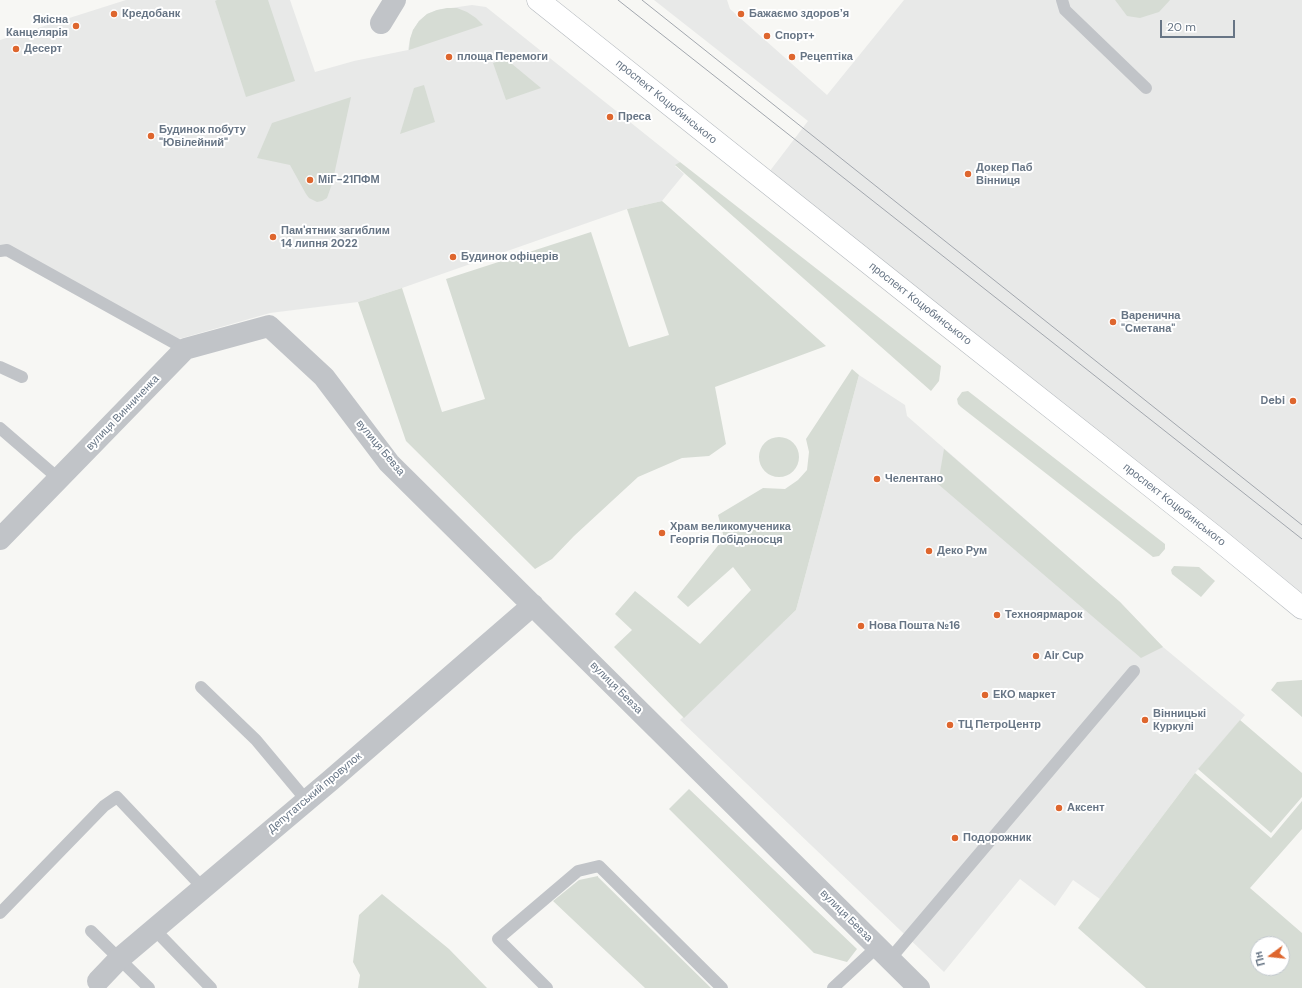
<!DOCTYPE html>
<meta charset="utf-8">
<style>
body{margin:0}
#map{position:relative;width:1302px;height:988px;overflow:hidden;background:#f7f7f4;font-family:"DM Sans",sans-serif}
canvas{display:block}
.north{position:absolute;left:1250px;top:936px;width:40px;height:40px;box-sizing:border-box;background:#fff;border:1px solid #c2c8ce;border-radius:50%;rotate:255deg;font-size:11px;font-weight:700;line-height:16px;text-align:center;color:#677585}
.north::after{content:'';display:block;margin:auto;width:14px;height:18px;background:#de662e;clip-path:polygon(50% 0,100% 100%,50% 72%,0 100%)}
.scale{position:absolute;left:1160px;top:20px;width:75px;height:18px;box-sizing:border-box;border:2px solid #677585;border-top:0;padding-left:5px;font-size:12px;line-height:14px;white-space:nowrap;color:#677585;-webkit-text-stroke:3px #fff;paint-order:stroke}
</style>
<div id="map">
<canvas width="1302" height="988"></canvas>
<div class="north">Пн</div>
<div class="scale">20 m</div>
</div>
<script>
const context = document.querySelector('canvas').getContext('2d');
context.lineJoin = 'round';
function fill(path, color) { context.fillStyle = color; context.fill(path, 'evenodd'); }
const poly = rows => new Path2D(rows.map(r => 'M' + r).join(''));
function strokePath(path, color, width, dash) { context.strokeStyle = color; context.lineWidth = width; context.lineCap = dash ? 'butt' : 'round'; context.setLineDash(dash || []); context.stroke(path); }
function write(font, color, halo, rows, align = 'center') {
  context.font = font + ' "DM Sans",sans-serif'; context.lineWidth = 4; context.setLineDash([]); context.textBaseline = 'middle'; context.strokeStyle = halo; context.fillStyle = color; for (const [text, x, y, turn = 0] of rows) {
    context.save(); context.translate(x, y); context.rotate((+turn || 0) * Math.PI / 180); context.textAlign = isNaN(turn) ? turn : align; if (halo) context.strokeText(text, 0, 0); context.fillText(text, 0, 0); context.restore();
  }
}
fill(poly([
 [126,0,290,0,315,72,354,61,408,50,410,39,413,30,419,21,427,14,437,10,472,5,486,7,680,162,675,166,684,174,662,201,627,209,402,288,358,302,270,313,172,341,0,251,0,40],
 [654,0,727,0,730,9,827,95,904,0,1302,0,1302,612,763,180,808,121],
 [859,375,905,405,907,416,1120,602,1163,647,1245,715,1195,773,1100,899,1073,880,1055,906,1020,879,944,972,680,720,796,610]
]), '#e8e9e8');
fill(poly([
 [217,0,268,0,295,81,246,97,215,1],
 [1115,0,1170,0,1159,12,1140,18,1127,16],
 [447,8,457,8,467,12,476,18,483,25,409,50,410,39,413,30,419,21,427,14,437,10],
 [506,59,541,88,506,100,493,63],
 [424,85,435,122,400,134,414,88],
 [351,97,332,184,327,198,322,201,317,202,309,198,306,194,290,165,257,158,272,123],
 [680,162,941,366,939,381,931,391,675,165],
 [662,201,826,346,715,387,726,444,709,456,682,458,638,477,574,536,552,559,535,569,406,441,358,302,402,288,442,412,485,399,446,279,591,232,629,347,669,335,627,209],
 [852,369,859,375,796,610,684,718,614,647,632,630,615,614,635,591,700,644,751,590,733,567,688,607,677,597,724,538,718,515,763,488,785,489,798,480,807,470,809,452,806,439],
 [968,391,1165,544,1165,549,1159,556,1153,557,961,407,958,404,957,399,962,392],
 '759 457a20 20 0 1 1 40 0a20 20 0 1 1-40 0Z',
 [944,449,1120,602,1163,647,1141,658,938,484],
 [1174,566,1199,567,1215,581,1201,597,1172,574,1171,570],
 [1302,680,1302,717,1271,690,1277,682],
 [1240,720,1302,773,1302,797,1271,833,1198,769],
 [1195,773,1271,838,1302,801,1302,829,1250,888,1302,933,1302,988,1146,988,1078,928],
 [1258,944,1282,944,1282,968,1258,968],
 [689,789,857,949,847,962,814,953,669,809],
 [598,876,598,877,711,988,645,988,553,901,579,880],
 [382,894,449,949,487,988,358,988,360,975,353,962,359,915]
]), '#d6dcd4');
const secondary = poly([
 [538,0,939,319,1219,540,1302,608]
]);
strokePath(secondary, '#b3b8bd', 23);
strokePath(poly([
 [1062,0,1065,10,1146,88],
 [0,251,7,250,185,349],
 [0,367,22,377],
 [0,428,59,479],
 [201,687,256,740,307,801],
 [0,913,104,806,117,797,203,888],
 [154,929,211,988],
 [91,931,149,988],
 [890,959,1134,671],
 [547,988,498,939,578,871,599,866,722,988],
 [833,988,877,947]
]), '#c1c4c8', 12);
strokePath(poly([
 [381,23,395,0],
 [0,539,185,349,269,326,324,377,389,463,919,988],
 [98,981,119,959,331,780,533,605]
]), '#c1c4c8', 22);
strokePath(secondary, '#fff', 22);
strokePath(poly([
 [618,0,1302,539],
 [642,0,1302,525]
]), '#a2a7ae', 1);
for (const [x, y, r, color] of [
 [114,14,4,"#de662e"],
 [741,14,4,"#de662e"],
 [76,26,4,"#de662e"],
 [767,36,4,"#de662e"],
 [16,49,4,"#de662e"],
 [449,57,4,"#de662e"],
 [792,57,4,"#de662e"],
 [610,117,4,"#de662e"],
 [151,136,4,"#de662e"],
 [968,174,4,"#de662e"],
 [310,180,4,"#de662e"],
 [273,237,4,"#de662e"],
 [453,257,4,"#de662e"],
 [1113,322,4,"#de662e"],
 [1293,401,4,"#de662e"],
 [877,479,4,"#de662e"],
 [662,533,4,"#de662e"],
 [929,551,4,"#de662e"],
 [997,615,4,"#de662e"],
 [861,626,4,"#de662e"],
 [1036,656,4,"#de662e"],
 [985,695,4,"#de662e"],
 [1145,720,4,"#de662e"],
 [950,725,4,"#de662e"],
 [1059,808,4,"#de662e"],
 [955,838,4,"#de662e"]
]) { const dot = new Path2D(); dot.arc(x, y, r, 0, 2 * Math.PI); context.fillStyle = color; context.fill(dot); strokePath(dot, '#fff', 1.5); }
write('bold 11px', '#677585', '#fff', [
 ["Кредобанк",122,14],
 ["Бажаємо здоровʼя",749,14],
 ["Якісна",68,20,"right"],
 ["Канцелярія",68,33,"right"],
 ["Спорт+",775,36],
 ["Десерт",24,49],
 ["площа Перемоги",457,57],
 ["Рецептіка",800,57],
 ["Преса",618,117],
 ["Будинок побуту",159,130],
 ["\"Ювілейний\"",159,143],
 ["Докер Паб",976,168],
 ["Вінниця",976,181],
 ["МіГ-21ПФМ",318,180],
 ["Пам'ятник загиблим",281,231],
 ["14 липня 2022",281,244],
 ["Будинок офіцерів",461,257],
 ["Варенична",1121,316],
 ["\"Сметана\"",1121,329],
 ["Debi",1285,401,"right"],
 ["Челентано",885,479],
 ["Храм великомученика",670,527],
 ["Георгія Побідоносця",670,540],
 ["Деко Рум",937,551],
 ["Техноярмарок",1005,615],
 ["Нова Пошта №16",869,626],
 ["Air Cup",1044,656],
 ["ЕКО маркет",993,695],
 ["Вінницькі",1153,714],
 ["Куркулі",1153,727],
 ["ТЦ ПетроЦентр",958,725],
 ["Аксент",1067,808],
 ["Подорожник",963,838]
], 'left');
write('11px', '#677585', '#fff', [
 ["проспект Коцюбинського",666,102,39],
 ["проспект Коцюбинського",920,304,38],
 ["вулиця Винниченка",123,413,-46],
 ["вулиця Бевза",380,448,50],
 ["проспект Коцюбинського",1174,505,38],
 ["вулиця Бевза",616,688,45],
 ["Депутатський провулок",315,793,-40],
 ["вулиця Бевза",846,916,45]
]);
</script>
